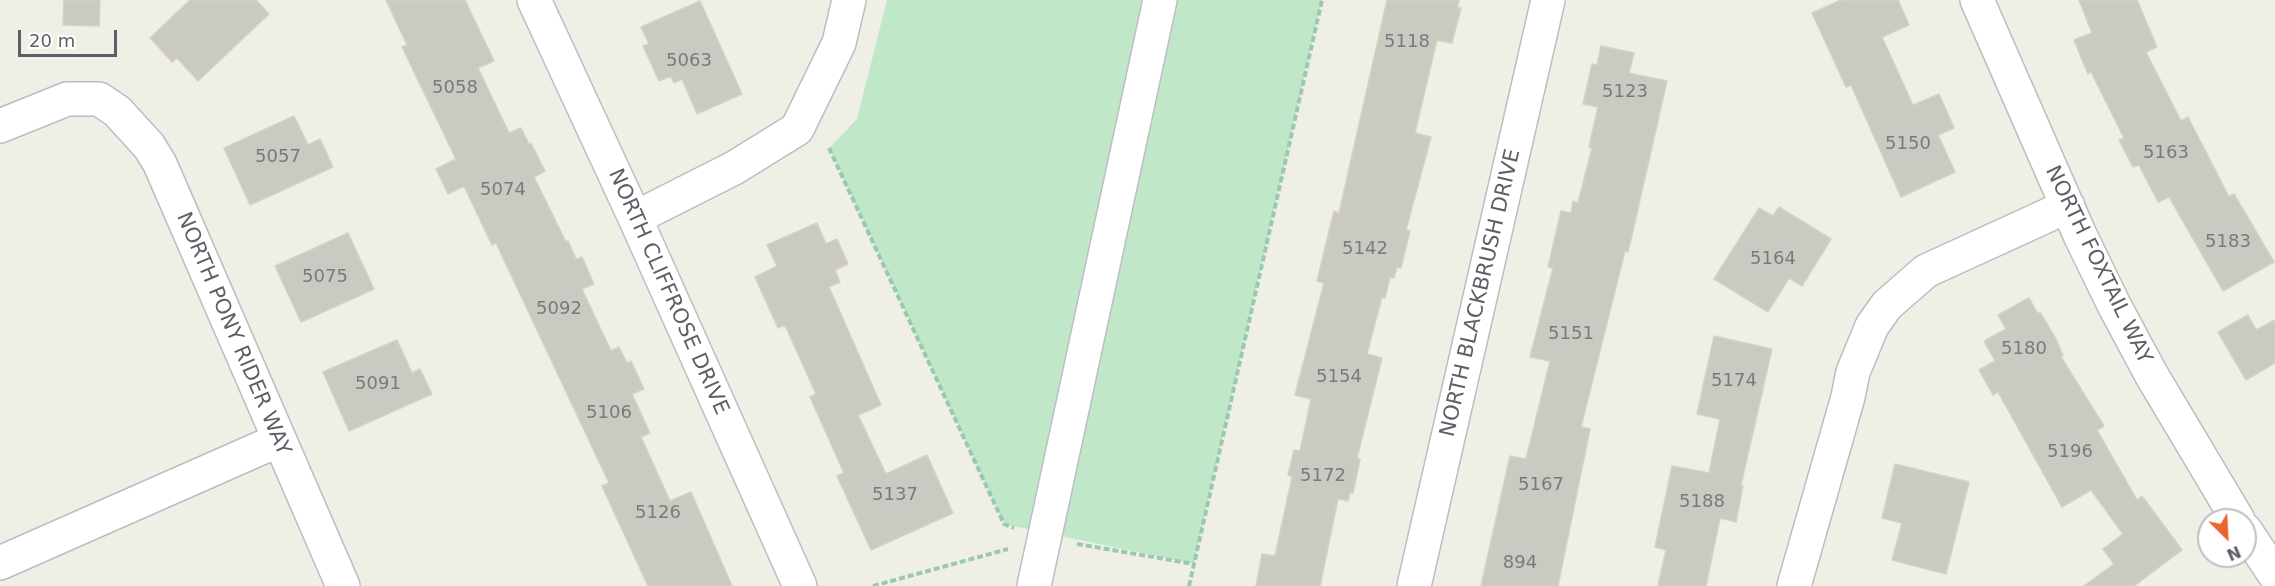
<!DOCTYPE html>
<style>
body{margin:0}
#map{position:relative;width:2275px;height:586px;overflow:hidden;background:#efefe5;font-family:"DejaVu Sans",sans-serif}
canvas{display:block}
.north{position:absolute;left:2197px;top:508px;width:60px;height:60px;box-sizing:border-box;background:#fff;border:2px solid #bebfc2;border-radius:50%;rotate:156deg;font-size:16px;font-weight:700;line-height:24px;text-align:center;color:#5d5f66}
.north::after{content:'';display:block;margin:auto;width:21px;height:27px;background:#eb632f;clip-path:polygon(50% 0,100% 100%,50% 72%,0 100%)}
.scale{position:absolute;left:18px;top:30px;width:99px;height:27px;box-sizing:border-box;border:3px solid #5d5f66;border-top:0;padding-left:8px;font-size:18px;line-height:21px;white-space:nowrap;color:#5d5f66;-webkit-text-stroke:4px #fff;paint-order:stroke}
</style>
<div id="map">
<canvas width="2275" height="586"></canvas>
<div class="north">N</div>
<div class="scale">20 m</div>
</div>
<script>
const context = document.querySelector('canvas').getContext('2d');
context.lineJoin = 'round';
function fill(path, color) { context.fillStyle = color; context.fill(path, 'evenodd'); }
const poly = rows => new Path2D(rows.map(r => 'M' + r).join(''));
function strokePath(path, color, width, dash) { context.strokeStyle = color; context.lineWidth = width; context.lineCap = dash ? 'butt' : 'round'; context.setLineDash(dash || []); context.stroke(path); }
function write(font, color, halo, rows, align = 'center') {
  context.font = font + ' "DejaVu Sans",sans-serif'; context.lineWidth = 5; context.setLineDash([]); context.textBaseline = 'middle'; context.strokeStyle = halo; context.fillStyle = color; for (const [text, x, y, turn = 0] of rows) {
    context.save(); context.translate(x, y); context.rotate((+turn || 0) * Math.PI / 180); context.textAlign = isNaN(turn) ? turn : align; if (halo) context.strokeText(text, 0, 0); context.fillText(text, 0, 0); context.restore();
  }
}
fill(poly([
 [887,0,1322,0,1194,564,1004,524,829,148,857,119]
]), '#c1e7c9');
const building = poly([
 [64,0,100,0,99,26,63,25,64,0],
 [190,0,256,0,269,14,198,81,177,58,172,62,150,38,190,0],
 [386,0,465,0,494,61,478,68,509,133,521,128,529,144,531,143,545,171,534,177,566,242,568,241,576,259,582,257,594,284,582,289,611,351,619,347,627,363,631,361,644,389,632,394,650,433,641,437,670,501,691,492,732,586,648,586,602,486,609,483,496,243,492,245,464,186,448,194,436,169,456,159,402,47,407,45,386,0],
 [1387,0,1459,0,1457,8,1461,8,1452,43,1437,40,1415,133,1431,137,1406,230,1410,231,1401,268,1397,267,1394,278,1390,277,1385,298,1382,297,1367,354,1382,358,1357,458,1360,459,1353,493,1350,492,1348,501,1338,499,1320,586,1256,586,1262,554,1275,556,1292,477,1288,475,1294,450,1300,451,1311,399,1295,395,1324,283,1317,281,1334,211,1339,213,1387,0],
 [1841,0,1898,0,1909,25,1882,37,1913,105,1939,94,1954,128,1938,135,1955,172,1901,197,1851,85,1846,87,1812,13,1841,0],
 [2079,0,2137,0,2157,47,2146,52,2181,121,2188,117,2229,197,2234,194,2274,262,2223,291,2169,197,2158,202,2139,165,2133,167,2119,140,2124,138,2091,72,2088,74,2074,40,2092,33,2079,0],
 [700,1,742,94,697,114,682,79,674,83,671,76,659,81,643,46,649,44,641,27,700,1],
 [1601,46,1634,53,1629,73,1667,81,1632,235,1628,252,1625,251,1581,427,1590,429,1558,586,1481,586,1510,456,1526,459,1550,361,1530,357,1553,268,1548,267,1561,211,1571,213,1573,201,1578,203,1592,148,1589,147,1598,107,1583,104,1592,64,1597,65,1601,46],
 [294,116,308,145,320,139,333,167,250,205,224,148,294,116],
 [1779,207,1831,239,1802,286,1789,278,1768,312,1714,279,1759,208,1773,216,1779,207],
 [817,223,826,244,837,239,848,264,835,270,840,282,829,287,881,405,858,415,886,474,927,455,953,513,871,550,837,476,844,473,810,397,816,394,785,325,778,328,755,277,777,266,767,245,817,223],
 [348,233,374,289,301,322,275,266,348,233],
 [2029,298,2038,314,2040,312,2057,341,2063,356,2061,357,2104,426,2097,430,2137,500,2142,496,2182,550,2134,586,2084,586,2114,564,2103,549,2123,534,2091,490,2062,507,1998,392,1993,395,1979,370,1995,361,1984,341,2006,329,1998,315,2029,298],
 [2248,315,2256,330,2275,320,2275,363,2246,380,2218,332,2248,315],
 [1714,336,1772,349,1741,485,1743,486,1736,522,1720,518,1706,586,1658,586,1666,550,1655,547,1672,466,1709,473,1720,419,1697,414,1714,336],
 [397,340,412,373,420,369,432,394,349,431,323,372,397,340],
 [1895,464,1969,482,1946,574,1892,560,1902,523,1882,518,1895,464]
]);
fill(building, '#cac9c2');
strokePath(building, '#d4d2c3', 1.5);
const minor = poly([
 [534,0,635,218,800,586],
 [1977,0,2080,235,2114,305,2151,374,2238,520],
 [0,126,67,99,99,99,117,111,149,146,160,164,343,586],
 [635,218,734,168,797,129,839,43,849,0],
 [2245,530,2275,575],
 [0,563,279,440],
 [1034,586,1160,0],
 [1414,586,1548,0],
 [1794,586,1848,397,1853,372,1872,326,1887,305,1926,271,2068,206]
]);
strokePath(minor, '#bcbdc4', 36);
strokePath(poly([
 [829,148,1004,524,1014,528],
 [1077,544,1194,564],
 [873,586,1008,549],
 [1189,586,1322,0]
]), '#9ac8b0', 4, [6, 3]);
strokePath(minor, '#fff', 33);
write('18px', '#787a7d', null, [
 ["5118",1407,42],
 ["5063",689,61],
 ["5058",455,88],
 ["5123",1625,92],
 ["5150",1908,144],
 ["5163",2166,153],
 ["5057",278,157],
 ["5074",503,190],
 ["5183",2228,242],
 ["5142",1365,249],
 ["5164",1773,259],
 ["5075",325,277],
 ["5092",559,309],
 ["5151",1571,334],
 ["5180",2024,349],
 ["5154",1339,377],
 ["5174",1734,381],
 ["5091",378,384],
 ["5106",609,413],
 ["5196",2070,452],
 ["5172",1323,476],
 ["5167",1541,485],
 ["5137",895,495],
 ["5188",1702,502],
 ["5126",658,513],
 ["894",1520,563]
]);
write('21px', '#5d5f66', '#fff', [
 ["NORTH FOXTAIL WAY",2098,265,64],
 ["NORTH CLIFFROSE DRIVE",668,292,66],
 ["NORTH BLACKBRUSH DRIVE",1481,293,-77],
 ["NORTH PONY RIDER WAY",233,334,67]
]);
</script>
